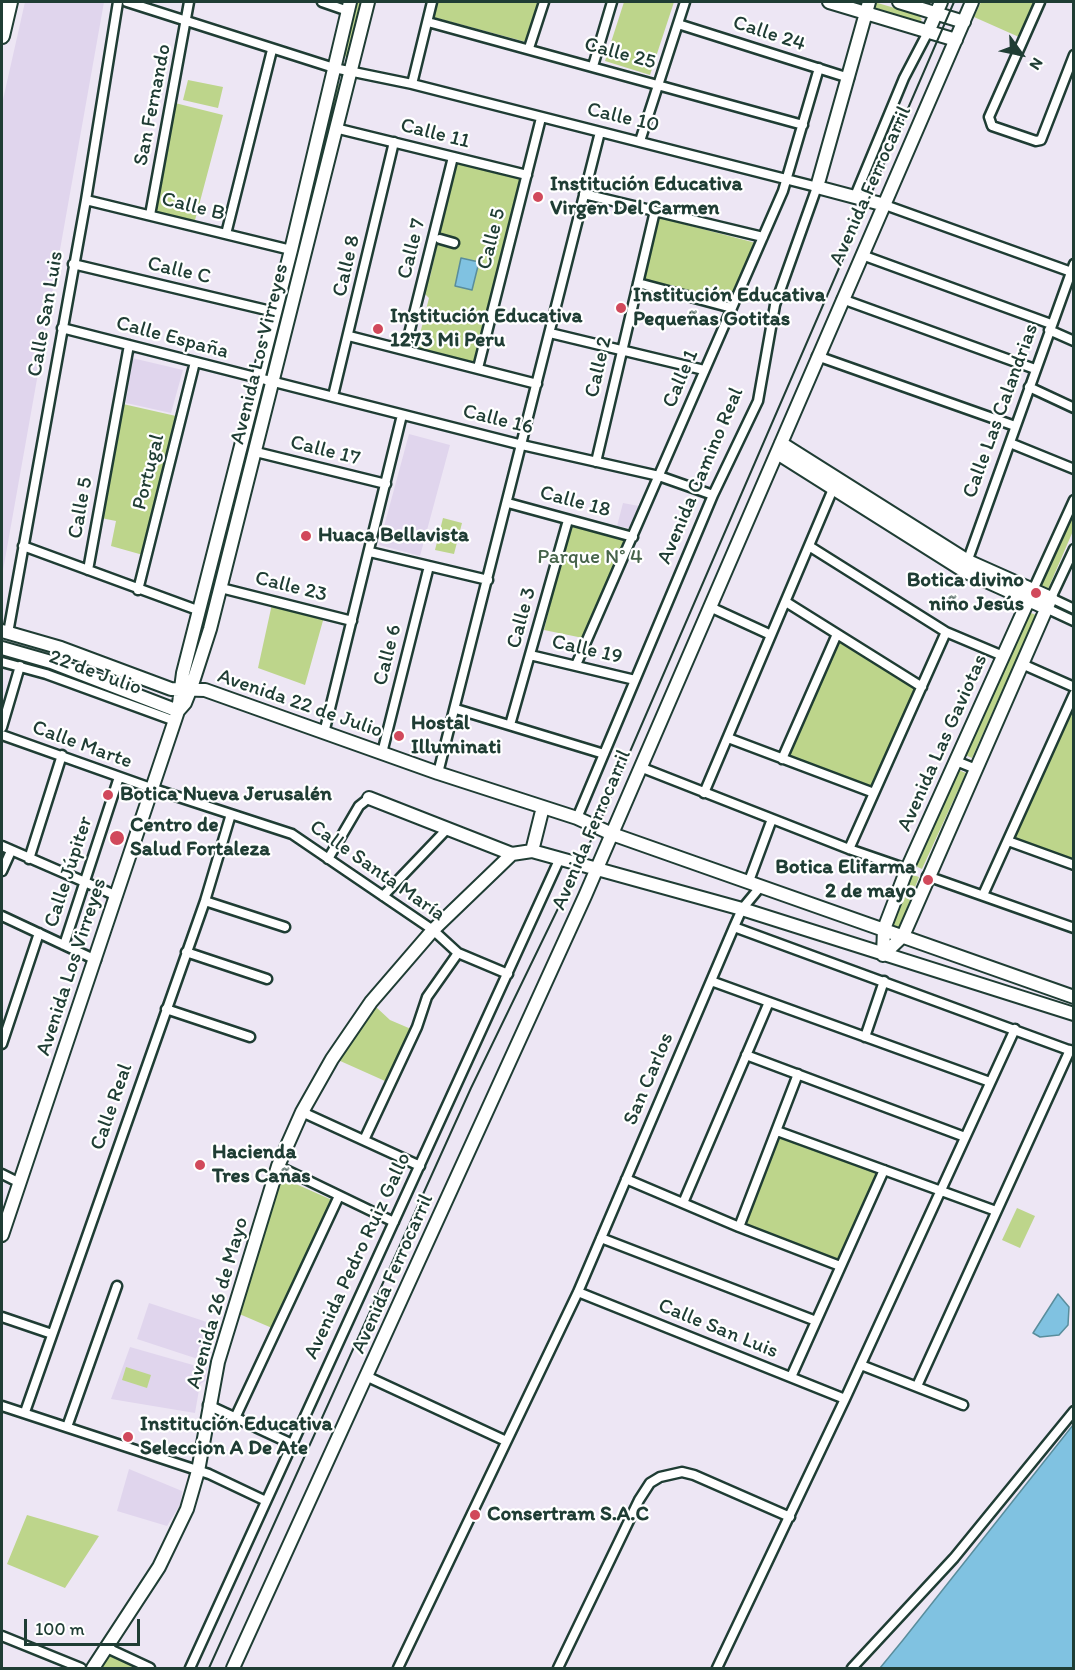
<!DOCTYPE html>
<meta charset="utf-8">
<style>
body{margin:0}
#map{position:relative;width:1075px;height:1670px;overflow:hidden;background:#ede6f4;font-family:Itim,sans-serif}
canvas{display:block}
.frame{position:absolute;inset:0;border:3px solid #1f3d34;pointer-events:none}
.north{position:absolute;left:991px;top:24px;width:60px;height:60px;-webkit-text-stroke:4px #fff;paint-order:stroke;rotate:123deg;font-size:16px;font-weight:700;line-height:24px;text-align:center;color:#1f3d34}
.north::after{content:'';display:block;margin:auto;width:21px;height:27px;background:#1f3d34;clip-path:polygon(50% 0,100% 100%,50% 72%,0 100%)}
.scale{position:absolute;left:24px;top:1619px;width:116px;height:27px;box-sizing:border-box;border:3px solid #1f3d34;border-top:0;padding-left:8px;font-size:18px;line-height:21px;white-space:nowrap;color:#1f3d34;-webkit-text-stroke:4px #fff;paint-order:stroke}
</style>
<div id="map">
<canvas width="1075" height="1670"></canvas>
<div class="frame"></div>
<div class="north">N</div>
<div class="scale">100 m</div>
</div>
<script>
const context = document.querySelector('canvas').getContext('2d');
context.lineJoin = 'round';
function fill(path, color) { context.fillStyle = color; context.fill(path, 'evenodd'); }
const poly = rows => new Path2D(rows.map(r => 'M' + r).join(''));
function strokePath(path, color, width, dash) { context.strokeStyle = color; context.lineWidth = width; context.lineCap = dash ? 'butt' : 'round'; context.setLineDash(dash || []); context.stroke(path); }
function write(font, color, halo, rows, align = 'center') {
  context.font = font + ' Itim,sans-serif'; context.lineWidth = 4.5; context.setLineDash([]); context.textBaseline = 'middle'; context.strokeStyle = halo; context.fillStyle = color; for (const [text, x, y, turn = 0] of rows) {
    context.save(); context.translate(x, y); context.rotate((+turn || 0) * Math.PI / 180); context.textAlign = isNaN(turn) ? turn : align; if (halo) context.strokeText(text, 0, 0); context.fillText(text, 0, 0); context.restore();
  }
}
fill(poly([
 [25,2,104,2,2,576,2,104],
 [132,358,183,370,171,413,126,403],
 [409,434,450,445,420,556,379,545],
 [623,503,639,506,629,528,617,526],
 [149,1303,219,1326,207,1362,137,1339],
 [130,1347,207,1369,205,1381,200,1384,195,1413,111,1399],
 [129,1469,182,1491,181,1503,167,1526,117,1511]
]), '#e0d5ed');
fill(poly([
 [354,2,361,2,347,57,341,55],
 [437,2,539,2,526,42,433,17],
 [624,2,674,2,650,75,605,61],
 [874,2,919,15,922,20,919,22,873,7],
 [981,2,1034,2,1019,37,974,17],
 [188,80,223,87,218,108,183,100],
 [333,83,341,85,272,360,265,359],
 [175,103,223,115,194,224,154,211],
 [456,163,522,179,477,364,416,350,429,298,423,292,425,283,430,277],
 [657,217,756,243,730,305,707,296,641,279],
 [257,391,263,393,197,663,190,662],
 [123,404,176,416,143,555,111,546,116,521,101,518],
 [1073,505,1073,531,1048,589,1038,585],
 [443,518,462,523,454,554,435,550],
 [570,526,627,539,583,638,544,630],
 [272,604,324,617,305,685,258,668],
 [1026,611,1036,615,972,758,963,754],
 [840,640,914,687,916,690,875,788,870,789,788,758,837,641],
 [1073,699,1073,862,1013,840,1012,837],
 [956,769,966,773,922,869,913,865],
 [910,874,919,877,899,929,890,925],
 [376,1007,390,1020,411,1029,385,1081,338,1060],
 [779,1137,879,1172,838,1262,743,1224],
 [280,1177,332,1200,272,1328,237,1313],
 [1017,1208,1035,1216,1020,1248,1002,1240],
 [126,1367,151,1375,147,1388,122,1380],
 [27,1515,99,1536,65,1588,7,1564],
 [109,1653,140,1668,100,1668]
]), '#bdd58b');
const water = poly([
 [461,258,479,262,472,290,455,286,461,258],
 [1058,1294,1069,1307,1068,1325,1059,1335,1040,1337,1033,1333,1058,1294],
 [1073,1425,1073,1668,880,1668,903,1640,1073,1425]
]);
fill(water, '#80c2e1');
strokePath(water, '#598d9c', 1.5);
const street = poly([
 [127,2,334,68,412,84,817,187,775,305,758,401,713,495,577,818],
 [322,2,348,11],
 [1040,2,989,117,992,126,1036,141,1041,140,1074,55],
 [428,22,803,125],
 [678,24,849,78],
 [529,48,544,2],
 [593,66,612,2],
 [412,84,432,2],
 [335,128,527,175],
 [640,141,685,2],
 [584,194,763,237],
 [855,196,904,78,928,32],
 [86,200,291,250],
 [885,205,1074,273],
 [150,215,189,2],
 [226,234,272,50],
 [440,239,454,243],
 [862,255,1051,324],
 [73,264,275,312],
 [638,283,732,308],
 [842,299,1035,369],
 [62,328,522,445,659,476,713,495],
 [1049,330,1074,341],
 [550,333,704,370],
 [349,336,537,384],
 [405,350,453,157],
 [817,356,1015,426],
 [478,368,541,118],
 [1029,387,1074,408],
 [333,396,394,142],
 [1010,443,1074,469],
 [256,452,386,484],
 [596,462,655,211],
 [508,503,633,537],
 [23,546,200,611],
 [809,546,946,632,1003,656],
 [1074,549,1051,598,1074,609],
 [370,552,488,580],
 [966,565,1074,264],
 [88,570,129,345],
 [221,588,352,621],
 [138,590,195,362],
 [1033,590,1074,500],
 [786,602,922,687],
 [710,607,771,635],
 [1046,608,1074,621],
 [8,633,86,200,118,2],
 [530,655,635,680],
 [2,662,46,674,175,721],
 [1022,664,1074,687],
 [576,665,783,191,819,68],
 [456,709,604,754],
 [510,725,568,520],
 [2,727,20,666],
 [324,733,402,415],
 [2,735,151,788,292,834,433,930,458,953,508,974],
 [728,738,874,793],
 [382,753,429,566],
 [782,759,837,634],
 [956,761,976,769],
 [640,767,849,849,907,869],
 [438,773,600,132],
 [704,793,833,489],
 [1008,841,1074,865],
 [2,846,117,896],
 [849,849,946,632],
 [29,859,62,755],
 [328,859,359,806,369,798],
 [2,871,11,851],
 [927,876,1074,928],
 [749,881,772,819],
 [983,895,1074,694],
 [383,896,448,828],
 [205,901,285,927],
 [2,916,96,960],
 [734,927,1074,1052],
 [64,945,119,777],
 [186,952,267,979],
 [711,981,990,1082],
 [166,1009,250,1037],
 [865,1037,884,981],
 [2,1044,39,933],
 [746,1055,965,1137],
 [302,1112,420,1166],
 [777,1131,996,1211],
 [364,1140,417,1027,427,997,458,953],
 [278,1166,394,1222],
 [2,1174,20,1183],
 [626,1179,739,1227,840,1266],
 [683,1203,769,1002],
 [739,1227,798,1074],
 [601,1238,816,1321],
 [578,1292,845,1399],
 [2,1317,52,1334],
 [861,1365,963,1405],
 [368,1377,506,1441],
 [791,1377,884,1170],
 [917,1386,1070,1050],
 [208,1405,292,1444],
 [2,1406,209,1474,266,1501],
 [25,1412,205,901,231,814],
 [235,1418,339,1196],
 [67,1427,117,1286],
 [2,1636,81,1668],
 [107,1648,150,1668],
 [190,1668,560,858],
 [398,1668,578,1292,734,927,742,909,761,886],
 [558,1668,639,1500,650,1483,660,1477,682,1472,694,1475,790,1517],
 [717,1668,845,1399,1015,1029],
 [852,1668,954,1558,1074,1411]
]);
const secondary = poly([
 [829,2,956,40],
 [869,2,817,187,885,205],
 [899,2,964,22],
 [928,32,941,2],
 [781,443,968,561,1051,598,903,936,883,955],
 [777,453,964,571,1046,608],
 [2,631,61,648,171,689,205,690,438,773,577,818,612,834,1074,997],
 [2,648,51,662,178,711],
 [178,711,185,703,191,688,210,629,368,2],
 [369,798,512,854],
 [532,851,543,807],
 [883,955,884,929,907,869,1033,590],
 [2,1235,178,711,183,673,291,250,350,2],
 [93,1668,159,1567,187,1509,198,1471,218,1362,278,1166,302,1112,332,1059,371,1002,433,930,512,854,532,851,742,909,1074,1014],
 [233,1668,585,896,972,2]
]);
const primary = poly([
 [2,36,10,2]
]);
strokePath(street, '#1f3d34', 13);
strokePath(secondary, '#1f3d34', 16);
strokePath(primary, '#1f3d34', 18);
strokePath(street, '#fff', 8);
strokePath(secondary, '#fff', 12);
strokePath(primary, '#fff', 14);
strokePath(poly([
 [209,1668,471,1088,597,828,954,2]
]), '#1f3d34', 2);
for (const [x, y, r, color] of [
 [538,197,6,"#d1495b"],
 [621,308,6,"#d1495b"],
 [378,329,6,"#d1495b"],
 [306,536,6,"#d1495b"],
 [1036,593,6,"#d1495b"],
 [399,736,6,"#d1495b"],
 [108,795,6,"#d1495b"],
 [117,838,8,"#d1495b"],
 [928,880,6,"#d1495b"],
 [200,1165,6,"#d1495b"],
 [128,1437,6,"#d1495b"],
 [475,1515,6,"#d1495b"]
]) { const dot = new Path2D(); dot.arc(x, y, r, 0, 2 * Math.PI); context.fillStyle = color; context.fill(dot); strokePath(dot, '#fff', 2); }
write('21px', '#1f3d34', '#fff', [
 ["Calle 24",769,34,18],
 ["Calle 25",620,54,15],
 ["San Fernando",153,105,-79],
 ["Calle 10",623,118,13],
 ["Calle 11",435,134,14],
 ["Avenida Ferrocarril",871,186,-66],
 ["Calle B",193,207,14],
 ["Calle 5",492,239,-76],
 ["Calle 7",412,249,-76],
 ["Calle 8",347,266,-77],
 ["Calle C",179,271,13],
 ["Calle San Luis",46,314,-80],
 ["Calle España",172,338,15],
 ["Avenida Los Virreyes",260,354,-76],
 ["Calle 2",599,367,-77],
 ["Calle 1",681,379,-67],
 ["Calle Las Calandrias",1001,411,-70],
 ["Calle 16",498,420,14],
 ["Calle 17",325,451,14],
 ["Portugal",149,472,-76],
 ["Avenida Camino Real",701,476,-67],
 ["Calle 18",575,502,15],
 ["Calle 5",81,508,-80],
 ["Calle 23",291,587,14],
 ["Calle 3",522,618,-75],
 ["Calle 19",587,650,13],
 ["Calle 6",388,655,-76],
 ["22 de Julio",95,673,20],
 ["Avenida 22 de Julio",300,704,19],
 ["Avenida Las Gaviotas",943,743,-66],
 ["Calle Marte",82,745,20],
 ["Avenida Ferrocarril",592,830,-67],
 ["Calle Santa María",377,871,35],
 ["Calle Júpiter",69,872,-72],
 ["Avenida Los Virreyes",72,967,-72],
 ["San Carlos",649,1079,-67],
 ["Calle Real",112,1107,-71],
 ["Avenida Pedro Ruiz Gallo",358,1256,-65],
 ["Avenida Ferrocarril",393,1274,-66],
 ["Avenida 26 de Mayo",218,1303,-74],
 ["Calle San Luis",718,1329,22]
]);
write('bold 21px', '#1f3d34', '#fff', [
 ["Institución Educativa",550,185],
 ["Virgen Del Carmen",550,209],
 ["Institución Educativa",633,296],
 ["Pequeñas Gotitas",633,320],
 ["Institución Educativa",390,317],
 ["1273 Mi Peru",390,341],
 ["Huaca Bellavista",318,536],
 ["Botica divino",1024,581,"right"],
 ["niño Jesús",1024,605,"right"],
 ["Hostal",411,724],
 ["Illuminati",411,748],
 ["Botica Nueva Jerusalén",120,795],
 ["Centro de",130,826],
 ["Salud Fortaleza",130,850],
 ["Botica Elifarma",916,868,"right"],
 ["2 de mayo",916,892,"right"],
 ["Hacienda",212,1153],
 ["Tres Cañas",212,1177],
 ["Institución Educativa",140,1425],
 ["Seleccion A De Ate",140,1449],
 ["Consertram S.A.C",487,1515]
], 'left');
write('21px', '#46634a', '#fff', [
 ["Parque N° 4",590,558]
]);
</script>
